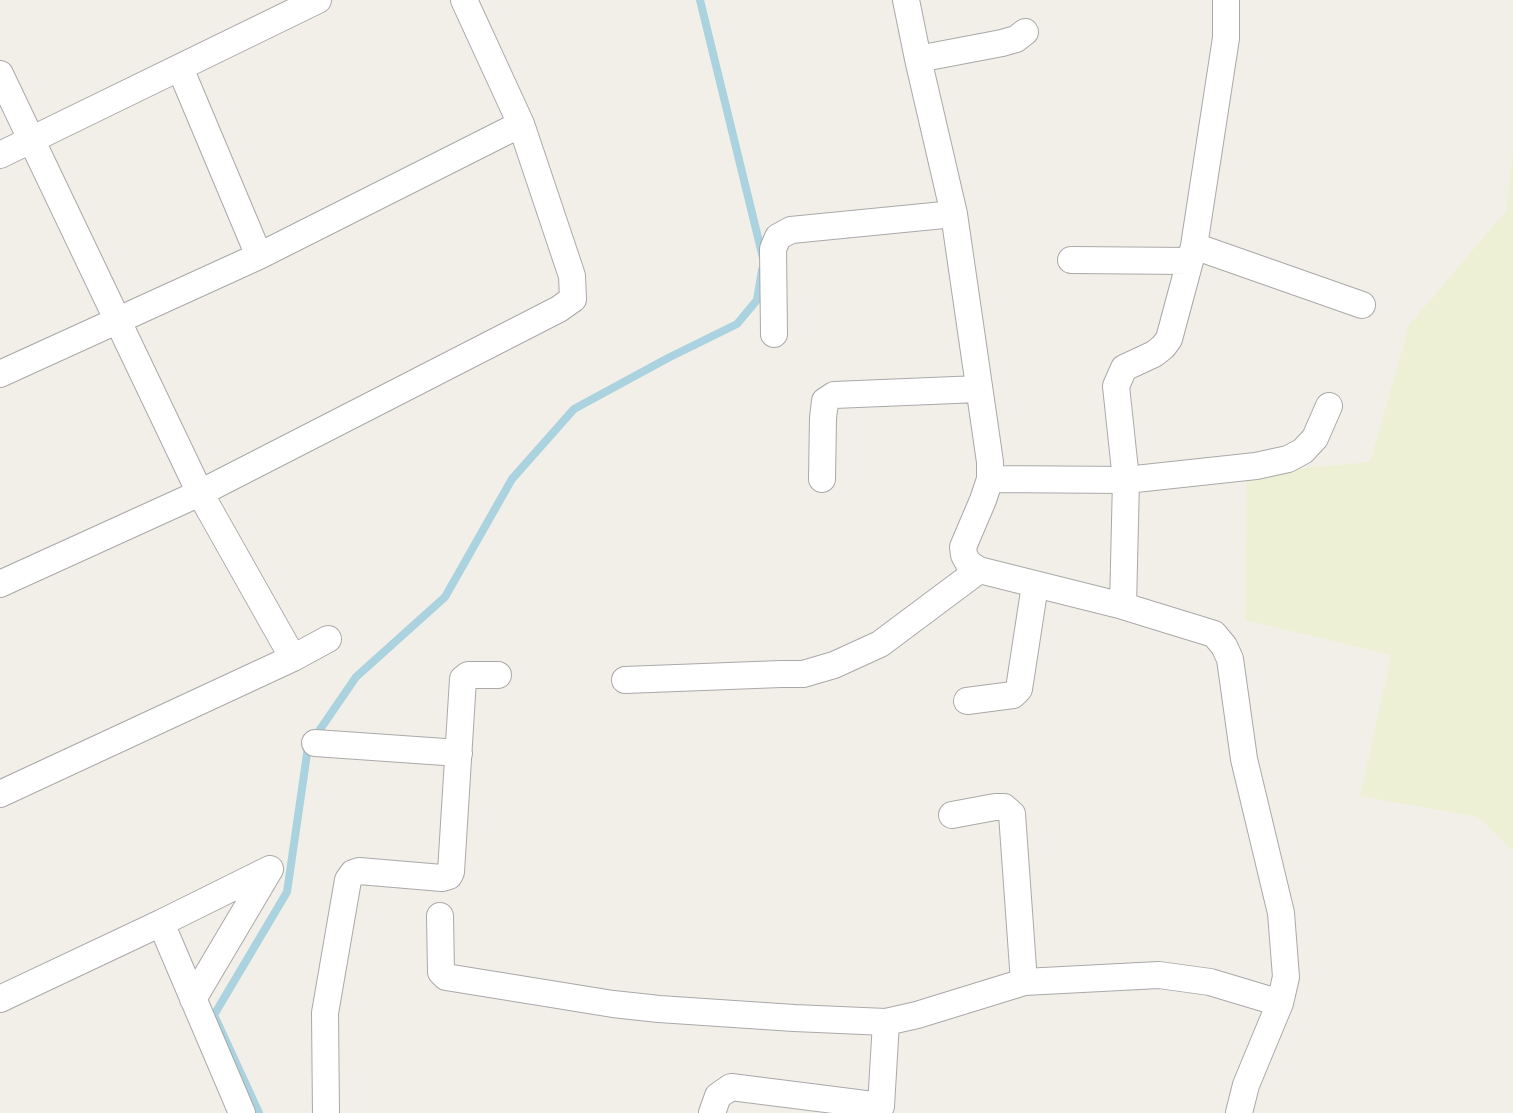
<!DOCTYPE html>
<style>
body{margin:0}
canvas{display:block;background:#f2efe9}
</style>
<canvas width="1513" height="1113"></canvas>
<script>
const context = document.querySelector('canvas').getContext('2d');
context.lineJoin = 'round';
function fill(path, color) { context.fillStyle = color; context.fill(path, 'evenodd'); }
const poly = rows => new Path2D(rows.map(r => 'M' + r).join(''));
function strokePath(path, color, width, dash) { context.strokeStyle = color; context.lineWidth = width; context.lineCap = dash ? 'butt' : 'round'; context.setLineDash(dash || []); context.stroke(path); }
fill(poly([
 [1513,151,1513,851,1478,817,1360,796,1391,655,1245,620,1247,473,1370,462,1409,325,1506,211]
]), '#eef0d5');
strokePath(poly([
 [700,0,763,258],
 [259,1113,214,1015,287,892,308,747,356,677,445,597,512,479,574,409,668,358,737,324,757,300,762,270]
]), '#aad3df', 8);
const minor = poly([
 [906,0,918,59,954,214,990,462,990,479,983,500,963,547,964,555,969,564,979,570,1123,606,1214,634,1224,646,1230,659,1244,759,1281,913,1286,977,1280,1003,1246,1085,1239,1113],
 [918,59,1002,43,1016,39,1025,32],
 [180,68,259,256],
 [0,74,200,493,293,658,0,794],
 [0,155,318,0],
 [1194,246,1362,305],
 [1071,260,1190,261],
 [774,334,773,249,778,237,791,230,954,214],
 [0,374,259,256,521,124],
 [822,479,823,418,825,401,834,395,979,389],
 [990,479,1126,480,1256,466,1288,459,1303,451,1315,438,1329,406],
 [0,584,200,493,559,309,573,299,572,276,521,124,464,0],
 [1123,606,1126,480,1116,386,1124,368,1154,354,1163,347,1169,339,1194,246,1226,38,1226,0],
 [293,658,328,639],
 [625,680,781,674,803,674,834,665,880,644,979,570],
 [967,701,1013,695,1019,689,1035,585],
 [315,743,459,753],
 [952,815,995,807,1004,807,1012,814,1024,982],
 [440,916,441,972,446,977,613,1004,659,1009,794,1018,886,1022,917,1015,1024,982,1159,975,1210,982,1280,1003],
 [161,923,270,869],
 [0,999,161,923,242,1113],
 [193,999,270,869],
 [326,1113,325,1013,348,880,353,873,359,871,442,878,449,876,451,872,463,679,468,675,498,675],
 [712,1113,718,1096,731,1087,881,1106,886,1022]
]);
strokePath(minor, '#a9a9a9', 28);
strokePath(minor, '#fff', 26);
</script>
